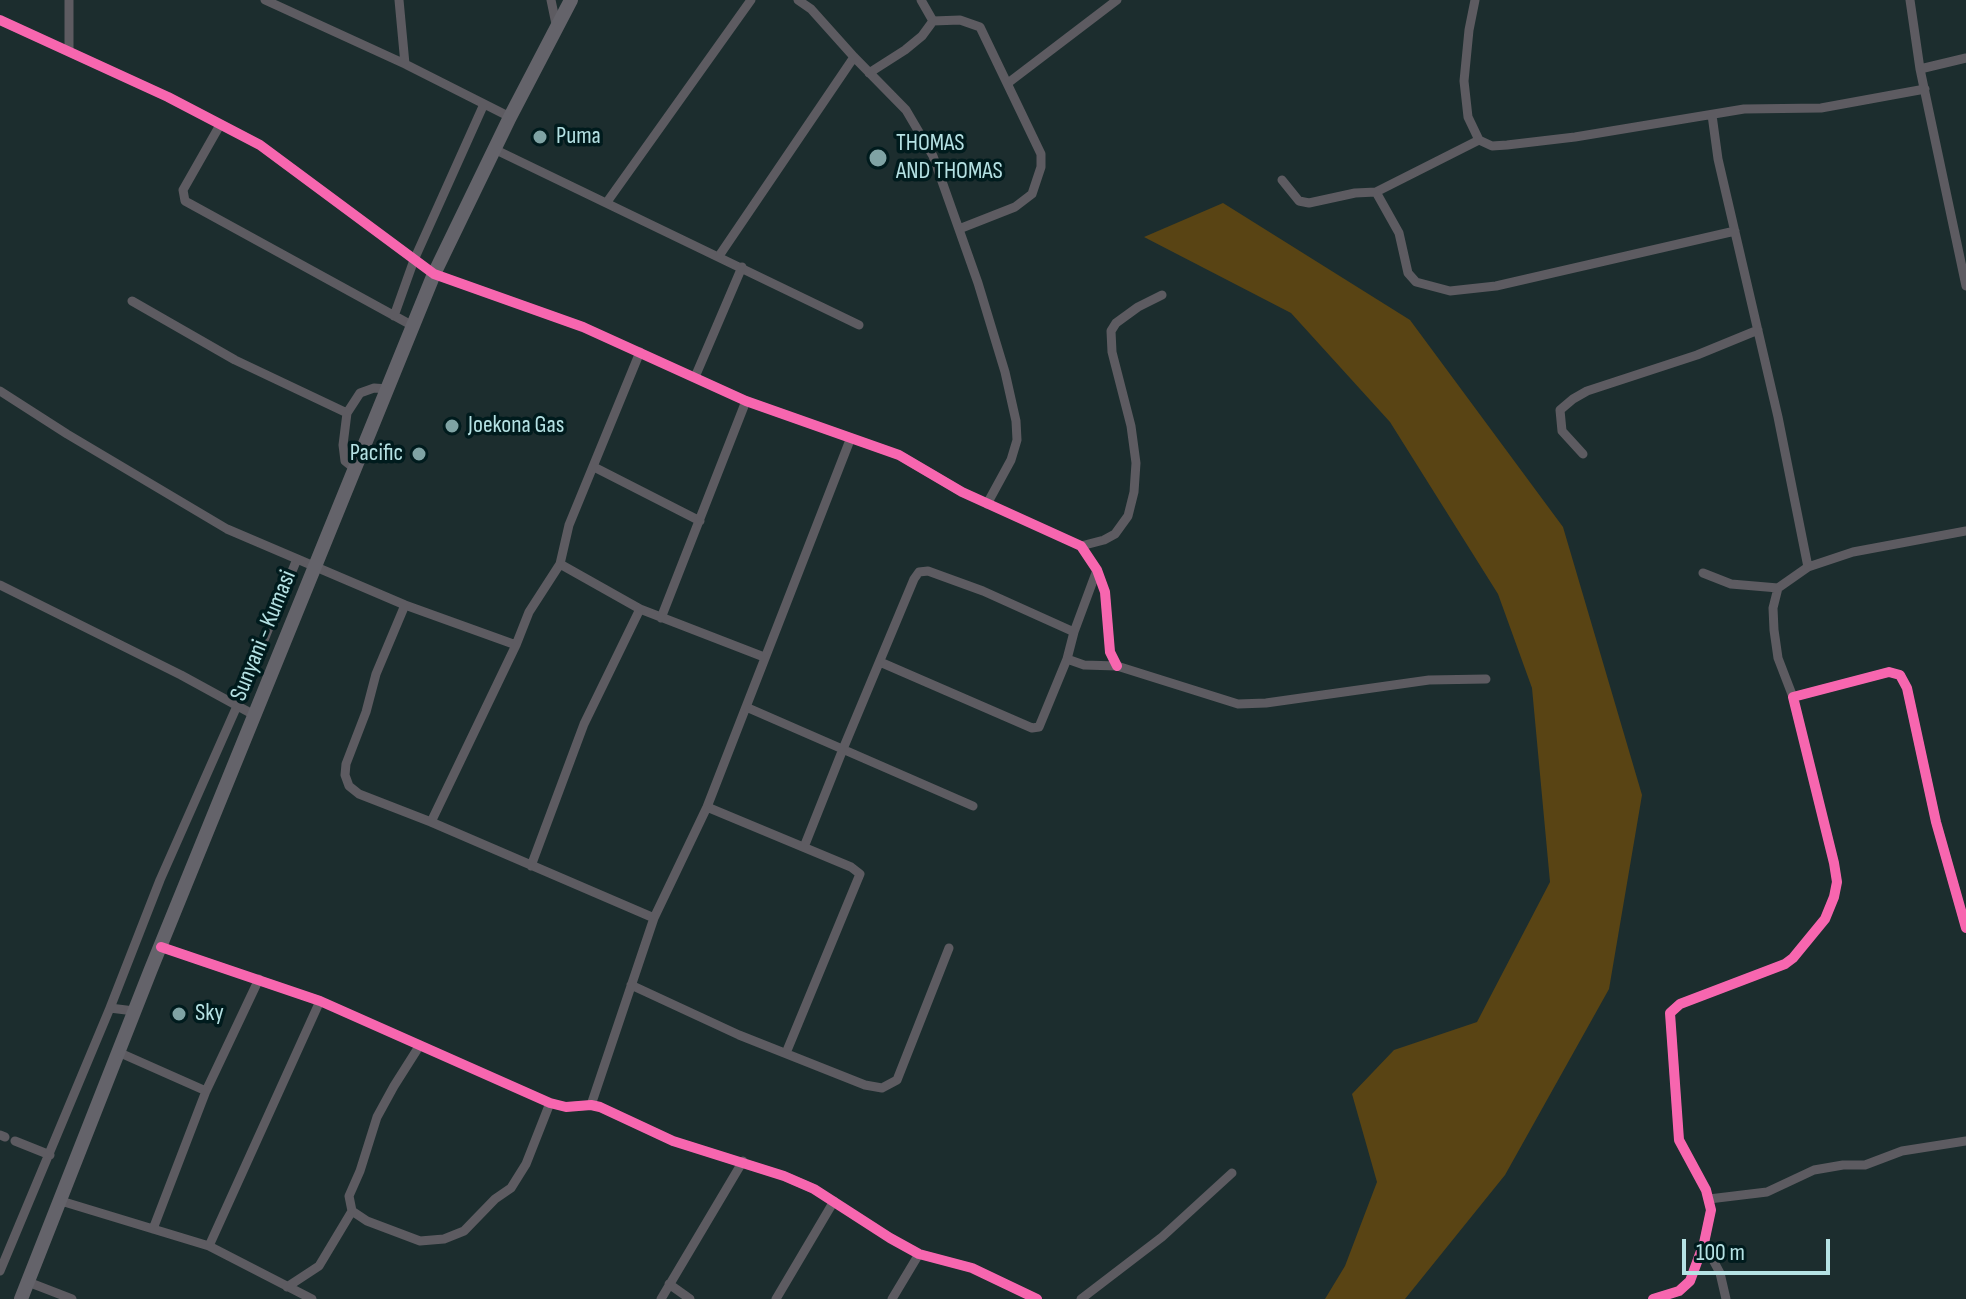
<!DOCTYPE html>
<style>
body{margin:0}
#map{position:relative;width:1966px;height:1299px;overflow:hidden;background:#1c2d2e;font-family:"Sofia Sans Condensed",sans-serif}
canvas{display:block}
.scale{position:absolute;left:1682px;top:1239px;width:148px;height:36px;box-sizing:border-box;border:4px solid #b5e2e4;border-top:0;padding-left:10px;font-size:24px;line-height:28px;white-space:nowrap;color:#b5e2e4;-webkit-text-stroke:6px #001b1d;paint-order:stroke}
</style>
<div id="map">
<canvas width="1966" height="1299"></canvas>
<div class="scale">100 m</div>
</div>
<script>
const context = document.querySelector('canvas').getContext('2d');
context.lineJoin = 'round';
function fill(path, color) { context.fillStyle = color; context.fill(path, 'evenodd'); }
const poly = rows => new Path2D(rows.map(r => 'M' + r).join(''));
function strokePath(path, color, width, dash) { context.strokeStyle = color; context.lineWidth = width; context.lineCap = dash ? 'butt' : 'round'; context.setLineDash(dash || []); context.stroke(path); }
function write(font, color, halo, rows, align = 'center') {
  context.font = font + ' "Sofia Sans Condensed",sans-serif'; context.lineWidth = 7; context.setLineDash([]); context.textBaseline = 'middle'; context.strokeStyle = halo; context.fillStyle = color; for (const [text, x, y, turn = 0] of rows) {
    context.save(); context.translate(x, y); context.rotate((+turn || 0) * Math.PI / 180); context.textAlign = isNaN(turn) ? turn : align; if (halo) context.strokeText(text, 0, 0); context.fillText(text, 0, 0); context.restore();
  }
}
fill(poly([
 [1223,203,1410,320,1563,527,1642,795,1609,989,1505,1175,1405,1299,1325,1299,1345,1266,1377,1182,1352,1094,1394,1050,1477,1022,1550,882,1532,688,1498,594,1390,422,1291,313,1144,237]
]), '#594414');
strokePath(poly([
 [69,0,69,51],
 [265,0,405,64,510,117],
 [399,0,405,64],
 [551,0,556,24],
 [798,0,811,9,854,57,906,110,933,156,978,283,1005,372,1016,421,1017,440,1011,460,987,504],
 [921,0,933,21],
 [1910,0,1920,69,1966,286],
 [0,20,168,97,260,145,434,274,583,327,746,401,899,455,962,492,1081,546,1097,570,1105,592,1110,652,1117,666],
 [933,21,960,20,980,27,1041,154,1041,167,1032,194,1015,207,959,229],
 [1920,69,1966,58],
 [869,73,905,50,922,36,933,21],
 [1008,83,1117,0],
 [1712,115,1718,159,1778,417,1808,567],
 [220,125,183,190,185,201,413,326],
 [1479,140,1492,146,1507,145,1575,137,1744,109,1821,108,1925,89],
 [494,149,859,325],
 [1282,180,1299,201,1309,203,1355,193,1376,192,1479,140,1468,117,1464,81,1469,30,1475,0],
 [1376,192,1399,233,1408,273,1416,282,1450,291,1496,286,1735,231],
 [607,202,751,0],
 [719,256,854,57],
 [132,301,235,360,347,413,360,393,374,388,388,389],
 [394,316,414,260,484,104],
 [695,377,742,267],
 [0,391,67,434,227,529,405,605,516,645],
 [347,413,343,445,345,461,355,469],
 [1583,454,1562,431,1560,410,1573,399,1587,391,1697,355,1758,330],
 [594,467,700,521],
 [1081,546,1104,540,1115,534,1128,516,1134,492,1136,463,1131,426,1112,352,1111,331,1116,323,1138,307,1162,295],
 [560,564,640,609,764,657],
 [1703,573,1731,584,1778,588],
 [0,585,181,675,256,716],
 [405,605,376,674,366,712,346,764,345,775,349,786,359,794,431,822,654,918],
 [661,618,746,401],
 [1067,659,1084,665,1117,666,1238,704,1266,703,1429,680,1486,679],
 [880,662,1032,728,1039,727,1067,659,1074,632,1097,570],
 [1793,697,1778,658,1774,630,1773,608,1778,588,1808,567,1853,552,1966,531],
 [746,707,973,806],
 [707,807,851,867,860,874,786,1053],
 [431,822,516,645,529,612,560,564,569,525,640,352],
 [804,847,843,749,914,579,919,572,928,571,983,591,1074,632],
 [531,866,584,724,640,609],
 [161,947,320,1001,550,1103,566,1107,591,1105,600,1107,673,1141,784,1176,814,1189,890,1238,919,1254,972,1268,1037,1299],
 [631,985,739,1035,865,1085,882,1088,897,1080,949,948],
 [110,1008,160,880,237,706,297,559],
 [420,1045,394,1086,377,1117,360,1171,349,1196,352,1211,367,1221,420,1241,444,1239,464,1231,495,1199,511,1188,526,1164,550,1103],
 [118,1052,206,1091],
 [591,1105,654,918,707,807,850,440],
 [0,1135,5,1137],
 [15,1141,50,1155],
 [1709,1199,1767,1192,1814,1170,1843,1165,1865,1165,1902,1151,1966,1141],
 [61,1201,209,1246,312,1299],
 [153,1229,206,1091,259,979],
 [1704,1243,1720,1273,1726,1299],
 [209,1246,320,1001],
 [0,1271,110,1008,134,1011],
 [28,1282,72,1299],
 [669,1284,690,1299],
 [287,1287,319,1266,352,1211],
 [661,1299,743,1161],
 [776,1299,834,1201],
 [892,1299,919,1254],
 [1081,1299,1162,1237,1232,1173],
 [1653,1299,1679,1291,1690,1281,1704,1243,1711,1210,1706,1190,1679,1140,1670,1013,1680,1004,1785,964,1793,958,1825,919,1834,897,1837,882,1834,863,1793,697,1889,672,1900,675,1907,688,1936,822,1966,928]
]), '#5d5b61', 9);
strokePath(poly([
 [21,1299,151,969,434,274,510,117,571,0]
]), '#64636a', 14);
strokePath(poly([
 [0,20,168,97,260,145,434,274,583,327,746,401,899,455,962,492,1081,546,1097,570,1105,592,1110,652,1117,666],
 [161,947,320,1001,550,1103,566,1107,591,1105,600,1107,673,1141,784,1176,814,1189,890,1238,919,1254,972,1268,1037,1299],
 [1653,1299,1679,1291,1690,1281,1704,1243,1711,1210,1706,1190,1679,1140,1670,1013,1680,1004,1785,964,1793,958,1825,919,1834,897,1837,882,1834,863,1793,697,1889,672,1900,675,1907,688,1936,822,1966,928]
]), '#f766af', 10);
for (const [x, y, r, color] of [
 [540,137,8,"#7fa3a4"],
 [878,158,10,"#7fa3a4"],
 [452,426,8,"#7fa3a4"],
 [419,454,8,"#7fa3a4"],
 [179,1014,8,"#7fa3a4"]
]) { const dot = new Path2D(); dot.arc(x, y, r, 0, 2 * Math.PI); context.fillStyle = color; context.fill(dot); strokePath(dot, '#001b1d', 3); }
write('24px', '#b5e2e4', '#001b1d', [
 ["Puma",556,137],
 ["THOMAS",896,144],
 ["AND THOMAS",896,172],
 ["Joekona Gas",468,426],
 ["Pacific",403,454,"right"],
 ["Sky",195,1014]
], 'left');
write('24px', '#b5e2e4', '#001b1d', [
 ["Sunyani - Kumasi",264,636,-68]
]);
</script>
